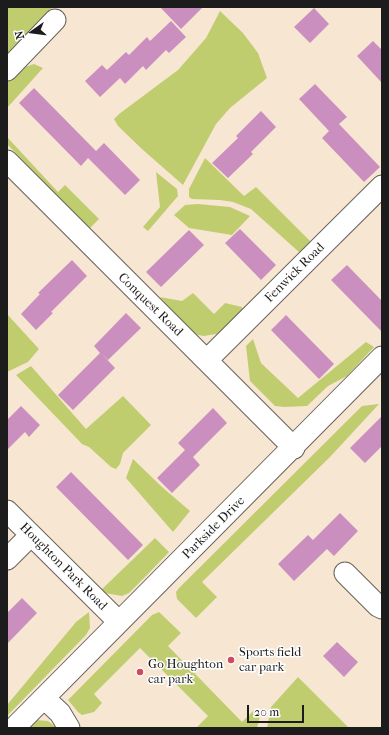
<!DOCTYPE html>
<style>
body{margin:0}
#map{position:relative;width:389px;height:735px;overflow:hidden;background:#f7e7d2;font-family:"IM FELL French Canon",serif}
canvas{display:block}
.frame{position:absolute;inset:0;border:8px solid #1c1c1c;pointer-events:none}
.north{position:absolute;left:12px;top:12px;width:40px;height:40px;-webkit-text-stroke:3px #fff;paint-order:stroke;rotate:256deg;font-size:11px;font-weight:700;line-height:16px;text-align:center;color:#1c1c1c}
.north::after{content:'';display:block;margin:auto;width:14px;height:18px;background:#1c1c1c;clip-path:polygon(50% 0,100% 100%,50% 72%,0 100%)}
.scale{position:absolute;left:247px;top:705px;width:57px;height:18px;box-sizing:border-box;border:2px solid #1c1c1c;border-top:0;padding-left:5px;font-size:12px;line-height:14px;white-space:nowrap;color:#1c1c1c;-webkit-text-stroke:3px #fff;paint-order:stroke}
</style>
<div id="map">
<canvas width="389" height="735"></canvas>
<div class="frame"></div>
<div class="north">N</div>
<div class="scale">20 m</div>
</div>
<script>
const context = document.querySelector('canvas').getContext('2d');
context.lineJoin = 'round';
function fill(path, color) { context.fillStyle = color; context.fill(path, 'evenodd'); }
const poly = rows => new Path2D(rows.map(r => 'M' + r).join(''));
function strokePath(path, color, width, dash) { context.strokeStyle = color; context.lineWidth = width; context.lineCap = dash ? 'butt' : 'round'; context.setLineDash(dash || []); context.stroke(path); }
function write(font, color, halo, rows, align = 'center') {
  context.font = font + ' "IM FELL French Canon",serif'; context.lineWidth = 3; context.setLineDash([]); context.textBaseline = 'middle'; context.strokeStyle = halo; context.fillStyle = color; for (const [text, x, y, turn = 0] of rows) {
    context.save(); context.translate(x, y); context.rotate((+turn || 0) * Math.PI / 180); context.textAlign = isNaN(turn) ? turn : align; if (halo) context.strokeText(text, 0, 0); context.fillText(text, 0, 0); context.restore();
  }
}
fill(poly([
 [7,7,53,7,7,54],
 [220,11,243,33,258,53,267,78,230,108,216,124,183,185,143,150,118,126,114,119,119,114,178,70,206,38],
 [34,64,43,68,7,108,7,82,19,69],
 [7,137,58,192,65,185,99,219,89,229,7,144],
 [205,158,244,196,256,187,311,242,300,253,251,209,233,202,220,200,192,199,189,197,189,189],
 [156,172,177,189,178,196,148,231,143,227,160,207],
 [198,204,230,207,250,216,232,235,189,228,174,215,185,205],
 [193,293,214,314,225,303,242,307,243,311,222,333,204,336,198,335,189,329,160,297,182,301],
 [7,314,39,349,28,362,7,372],
 [253,339,261,363,298,398,366,342,374,347,347,376,328,386,307,406,284,407,275,406,250,381,246,346],
 [31,366,86,429,123,396,151,425,123,453,120,464,116,469,111,467,89,447,82,444,16,375],
 [379,404,330,457,202,582,217,597,196,618,177,599,176,592,179,588,362,406],
 [133,459,162,487,190,511,173,532,126,478],
 [155,538,169,552,149,573,129,593,122,596,99,592],
 [89,612,90,628,86,635,7,716,7,705,76,622],
 [159,612,181,633,168,646,242,722,254,710,260,716,257,728,196,728,208,716,140,648,94,694,102,703,94,712,82,715,78,712,68,700,152,615],
 [298,677,349,728,267,728,271,707],
 [36,720,48,721,57,728,28,728]
]), '#c0cd6f');
fill(poly([
 [160,7,203,7,181,29],
 [314,8,329,24,310,43,294,27],
 [171,21,186,37,169,53,166,50,146,70,143,66,125,84,120,78,100,97,85,81,102,65,107,70,126,52,129,55,147,37,150,41],
 [373,41,382,50,382,83,357,56],
 [315,84,347,117,339,124,380,167,364,182,322,138,329,131,299,99],
 [34,88,96,151,104,143,140,180,125,195,88,158,81,166,19,103],
 [261,111,276,127,251,152,253,154,228,178,212,163,238,138,236,136],
 [240,229,276,265,261,280,225,243],
 [189,230,204,245,161,287,146,272],
 [72,260,87,276,51,312,53,313,36,330,21,314,40,294,38,293],
 [347,265,382,301,382,332,331,280],
 [126,313,141,328,108,360,101,353,115,368,73,410,58,395,100,353,94,346],
 [286,315,334,364,319,379,271,330],
 [21,406,40,425,29,437,25,432,7,450,7,420],
 [213,408,227,423,193,457,200,465,172,493,157,478,185,450,178,443],
 [382,416,382,446,365,463,350,448],
 [71,472,143,545,128,560,56,487],
 [340,513,358,531,334,556,327,549,294,581,278,564,308,535,313,540],
 [22,598,37,613,7,644,7,613],
 [337,642,358,662,344,677,323,656]
]), '#ca8fbf');
const minor = poly([
 [7,70,55,20],
 [7,161,294,448],
 [207,360,382,186],
 [7,511,119,622],
 [7,559,30,536],
 [345,573,378,606,382,608],
 [44,698,60,713,69,728],
 [14,728,382,357]
]);
strokePath(minor, '#69635c', 23);
strokePath(minor, '#fff', 21);
for (const [x, y, r, color] of [
 [231,660,4,"#d1495b"],
 [140,672,4,"#d1495b"]
]) { const dot = new Path2D(); dot.arc(x, y, r, 0, 2 * Math.PI); context.fillStyle = color; context.fill(dot); strokePath(dot, '#fff', 1.5); }
write('13px', '#1c1c1c', '#fff', [
 ["Fenwick Road",295,273,-45],
 ["Conquest Road",150,305,44],
 ["Parkside Drive",214,528,-45],
 ["Houghton Park Road",63,567,45]
]);
write('13px', '#1c1c1c', '#fff', [
 ["Sports field",239,653],
 ["car park",239,668],
 ["Go Houghton",148,665],
 ["car park",148,680]
], 'left');
</script>
